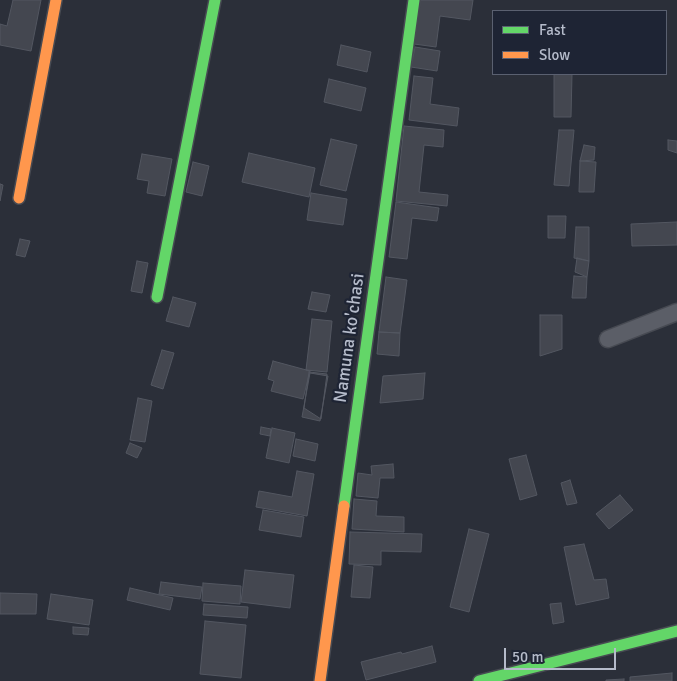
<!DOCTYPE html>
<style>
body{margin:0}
#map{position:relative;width:677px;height:681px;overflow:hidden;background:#2b2f39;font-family:Signika,sans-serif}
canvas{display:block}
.legend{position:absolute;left:492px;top:10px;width:175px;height:65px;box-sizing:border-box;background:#1e2434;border:1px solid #5a6070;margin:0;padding:6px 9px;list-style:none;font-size:15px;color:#b5bbca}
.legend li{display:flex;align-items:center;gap:10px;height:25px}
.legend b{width:25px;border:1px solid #5a6070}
.scale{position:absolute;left:504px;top:648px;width:112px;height:22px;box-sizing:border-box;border:2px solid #b5bbca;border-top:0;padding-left:6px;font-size:15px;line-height:18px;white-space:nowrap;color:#b5bbca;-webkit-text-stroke:4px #1e2434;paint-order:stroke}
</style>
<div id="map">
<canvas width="677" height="681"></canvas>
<ul class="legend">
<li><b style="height:6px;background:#63d668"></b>Fast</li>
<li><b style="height:6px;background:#ff974d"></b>Slow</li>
</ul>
<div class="scale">50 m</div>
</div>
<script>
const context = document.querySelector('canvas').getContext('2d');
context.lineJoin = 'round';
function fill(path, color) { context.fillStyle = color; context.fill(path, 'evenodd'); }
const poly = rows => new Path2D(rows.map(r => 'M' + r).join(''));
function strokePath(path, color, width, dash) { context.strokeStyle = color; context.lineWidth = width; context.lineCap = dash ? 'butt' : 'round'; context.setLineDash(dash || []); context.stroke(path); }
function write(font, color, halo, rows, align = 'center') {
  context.font = font + ' Signika,sans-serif'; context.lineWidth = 4.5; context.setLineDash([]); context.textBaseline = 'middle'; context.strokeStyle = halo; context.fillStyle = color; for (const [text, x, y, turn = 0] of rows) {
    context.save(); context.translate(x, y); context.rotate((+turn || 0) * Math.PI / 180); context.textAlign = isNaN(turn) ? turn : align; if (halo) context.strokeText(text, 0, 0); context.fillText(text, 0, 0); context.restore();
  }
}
const building = poly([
 [13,0,41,0,31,51,0,45,0,24,7,26,13,0],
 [419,0,473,0,470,20,440,16,436,47,414,44,419,0],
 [341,45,371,52,367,72,337,65,341,45],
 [415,47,440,51,437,71,411,67,415,47],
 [554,74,572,74,571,117,554,117,554,74],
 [414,76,433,78,430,104,459,108,457,126,409,120,414,76],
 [329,79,366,88,361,111,324,102,329,79],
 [404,126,444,130,443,147,424,145,419,192,448,195,447,206,396,201,404,126],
 [559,130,574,130,569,186,554,185,559,130],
 [331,139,357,145,346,191,320,185,331,139],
 [668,140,677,141,677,153,668,150,668,140],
 [584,145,595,147,594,160,580,161,584,145],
 [249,153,315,168,309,197,242,182,249,153],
 [142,154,172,159,165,196,147,193,149,181,137,179,142,154],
 [580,161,596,162,594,192,579,192,580,161],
 [193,162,209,166,202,196,186,192,193,162],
 [0,184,3,185,0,201,0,184],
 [311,193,347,199,343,225,307,220,311,193],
 [396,202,439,208,437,221,412,218,407,259,389,257,396,202],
 [548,216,566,216,565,238,548,238,548,216],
 [677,222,677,245,632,246,631,224,677,222],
 [576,227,589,227,589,261,574,258,576,227],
 [20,239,30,241,25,257,16,255,20,239],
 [577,258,589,261,587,277,575,272,577,258],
 [137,261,148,263,142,293,131,291,137,261],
 [574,276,587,277,586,298,572,298,574,276],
 [386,277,407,280,400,333,379,332,386,277],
 [312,292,330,295,326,312,308,309,312,292],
 [173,297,196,303,189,327,166,321,173,297],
 [540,315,562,315,562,349,540,356,540,315],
 [312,319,332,321,327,372,306,370,312,319],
 [379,332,400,333,399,356,377,354,379,332],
 [162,350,174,353,163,389,151,385,162,350],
 [273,361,310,371,303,399,271,391,274,381,268,379,273,361],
 [309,372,327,374,321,419,304,408,309,372],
 [310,373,328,376,320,421,302,417,310,373],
 [425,373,423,399,380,403,383,376,425,373],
 [138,398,152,401,145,442,130,440,138,398],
 [261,427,271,429,270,436,260,434,261,427],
 [272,428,295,433,289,463,266,458,272,428],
 [296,439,318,444,315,461,293,456,296,439],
 [130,443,142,448,137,458,126,453,130,443],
 [526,455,537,495,520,500,509,459,526,455],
 [393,464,394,478,380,478,378,498,356,496,358,473,372,475,371,466,393,464],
 [297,471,314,474,307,516,256,507,259,491,292,497,297,471],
 [570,480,577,503,567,505,561,483,570,480],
 [620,495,633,510,609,529,596,514,620,495],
 [354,499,377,501,376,516,404,517,404,532,352,529,354,499],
 [263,510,304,517,301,537,259,530,263,510],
 [469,529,489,534,469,612,450,607,469,529],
 [350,532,422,534,421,552,381,551,381,565,349,564,350,532],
 [584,544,594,580,606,579,609,598,576,605,564,547,584,544],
 [354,565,373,567,370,598,351,597,354,565],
 [245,570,294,575,290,608,241,602,245,570],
 [161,582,202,587,200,599,159,594,161,582],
 [203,583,241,586,240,604,202,601,203,583],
 [130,588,173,598,170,610,127,600,130,588],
 [0,593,37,594,36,614,0,614,0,593],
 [51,594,93,600,89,625,47,619,51,594],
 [561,603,564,622,553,624,550,604,561,603],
 [204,604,248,607,247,618,203,615,204,604],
 [205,621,246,625,241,678,200,674,205,621],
 [73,627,89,628,88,635,73,634,73,627],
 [432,646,436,662,366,680,361,662,401,652,402,654,432,646],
 [672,673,672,681,630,681,630,677,672,673],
 [624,679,624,681,606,681,606,680,624,679]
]);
fill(building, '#444750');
strokePath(building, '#535761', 1);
const street = poly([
 [608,339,677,312]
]);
const fast = poly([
 [157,297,215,0],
 [344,506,414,0],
 [479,681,677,631]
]);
const slow = poly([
 [19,198,56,0],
 [320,681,344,506]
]);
strokePath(street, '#474a52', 19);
strokePath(fast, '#474a52', 14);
strokePath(slow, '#474a52', 14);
strokePath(street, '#5b5e67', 16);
strokePath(fast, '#63d668', 11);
strokePath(slow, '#ff974d', 11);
write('18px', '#b5bbca', '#1e2434', [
 ["Namuna ko'chasi",350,338,-82]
]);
</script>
